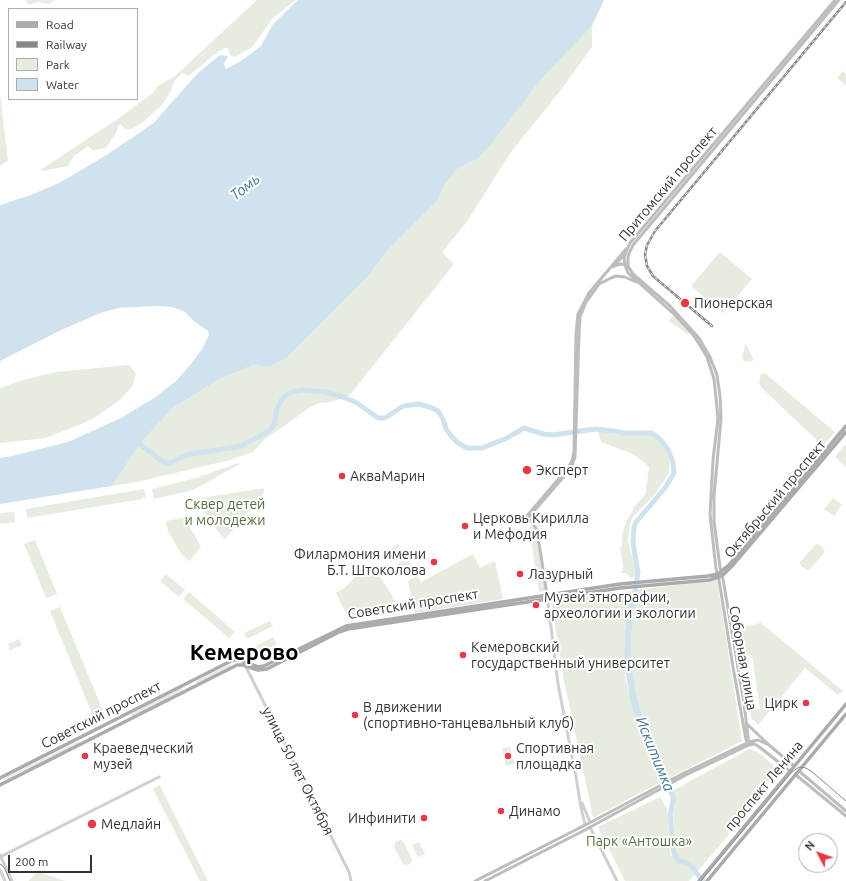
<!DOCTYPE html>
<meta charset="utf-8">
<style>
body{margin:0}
#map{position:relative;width:846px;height:881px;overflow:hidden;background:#fff;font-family:Ubuntu,sans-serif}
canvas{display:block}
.legend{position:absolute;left:8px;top:8px;width:130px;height:92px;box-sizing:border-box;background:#fff;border:1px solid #adadad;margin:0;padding:5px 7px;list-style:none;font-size:12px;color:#333}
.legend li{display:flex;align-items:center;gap:8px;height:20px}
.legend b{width:20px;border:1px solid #adadad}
.north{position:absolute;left:798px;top:833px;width:40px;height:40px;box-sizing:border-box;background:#fff;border:1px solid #adadad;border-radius:50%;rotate:311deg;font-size:11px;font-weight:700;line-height:16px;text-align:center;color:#333}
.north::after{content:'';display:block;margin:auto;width:14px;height:18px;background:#e63946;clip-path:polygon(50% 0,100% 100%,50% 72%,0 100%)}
.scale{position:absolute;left:8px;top:855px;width:84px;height:18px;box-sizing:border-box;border:2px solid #333;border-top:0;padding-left:5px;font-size:12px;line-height:14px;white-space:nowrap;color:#333;-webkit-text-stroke:3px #fff;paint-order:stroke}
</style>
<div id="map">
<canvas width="846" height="881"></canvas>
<ul class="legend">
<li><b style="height:5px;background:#ababab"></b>Road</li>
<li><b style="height:5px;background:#888"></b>Railway</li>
<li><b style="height:11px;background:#e6ecdf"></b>Park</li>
<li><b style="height:11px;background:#cfe2ee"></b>Water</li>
</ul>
<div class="north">N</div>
<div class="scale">200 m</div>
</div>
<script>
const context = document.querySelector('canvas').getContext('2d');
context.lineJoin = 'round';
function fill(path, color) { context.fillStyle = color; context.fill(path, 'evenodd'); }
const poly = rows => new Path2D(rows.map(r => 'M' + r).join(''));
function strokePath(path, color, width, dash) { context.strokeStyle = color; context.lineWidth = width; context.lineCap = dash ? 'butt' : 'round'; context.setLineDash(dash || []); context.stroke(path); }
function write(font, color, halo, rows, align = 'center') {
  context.font = font + ' Ubuntu,sans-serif'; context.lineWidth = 4; context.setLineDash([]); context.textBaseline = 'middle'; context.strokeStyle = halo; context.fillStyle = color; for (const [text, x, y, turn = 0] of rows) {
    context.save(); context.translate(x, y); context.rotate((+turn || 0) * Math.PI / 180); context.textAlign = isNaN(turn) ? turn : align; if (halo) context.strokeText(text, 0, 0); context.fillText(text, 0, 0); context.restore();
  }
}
fill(poly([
 [25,0,55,0,48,4,38,2,29,5],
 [257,0,296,0,273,18,252,47,235,57,230,55,227,47,216,53,189,76,182,73,174,82,170,93,161,106,143,122,131,129,125,129,121,124,118,126,116,133,106,148,93,150,88,146,74,156,68,166,42,171,42,169,119,118,154,92,156,87,175,76],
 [592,26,592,47,560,91,511,152,466,223,442,252,454,264,349,396,330,402,319,403,312,406,264,440,253,452,230,460,137,482,112,486,142,441,173,408,218,380,253,365,270,367,288,357,370,274,385,253,438,200,445,182,457,169,477,159,542,78],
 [843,71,846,74,846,85,837,78],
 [0,93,8,161,0,166],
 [720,252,752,279,723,313,691,286],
 [675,316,689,334,690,336,669,321,671,317],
 [746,343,753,359,752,362,749,360,748,362,745,361,744,362,742,357],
 [129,365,136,374,133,385,120,400,91,420,46,438,0,443,0,388,23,380,56,372],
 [761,374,766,374,835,432,823,446,762,388,759,384],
 [598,431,622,435,641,434,649,432,660,440,664,446,670,462,669,473,664,481,654,495,633,517,630,523,628,541,637,575,630,578,626,573,621,573,623,567,620,547,622,546,623,532,626,522,632,512,634,507,643,497,646,492,649,467,646,464,633,454,601,442],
 [846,444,846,467,835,457],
 [238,463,240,464,193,490,154,499,152,489,196,478],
 [264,488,264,493,225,539,211,523,204,510,202,498],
 [144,489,146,497,142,498,142,499,27,518,26,509],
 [833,498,842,505,834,516,824,509],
 [14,512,15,522,0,524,0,513],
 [183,518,186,520,201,547,189,561,181,554,168,531,166,521],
 [530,526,533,526,536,530,545,591,539,592,529,527],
 [35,540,57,594,46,598,24,544],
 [398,544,399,545,391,562,384,555],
 [817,544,821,546,825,552,809,570,807,570,801,566,800,562,815,545],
 [473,554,480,568,495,561,503,599,415,613,408,581,417,576,421,582],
 [408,558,411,565,401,570,395,565],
 [369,566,378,574,392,595,396,610,348,617,336,593,346,587,364,567],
 [166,574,185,590,179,597,160,581],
 [717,580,742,741,667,779,644,724,636,693,633,676,631,662,631,635,635,606,637,600,637,590],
 [633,591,628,610,625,632,624,663,626,680,637,724,661,782,594,817,592,816,591,807,564,681,551,601],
 [189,592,235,632,229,638,183,599],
 [60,607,105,716,95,721,50,611],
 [270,621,273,626,247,639,244,633],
 [761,623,843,691,838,695,805,668,758,725,751,718,750,711,760,709,752,655,737,654,733,629],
 [273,637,277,644,260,653,256,646],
 [19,639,22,645,10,650,8,644],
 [230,664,231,666,197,684,196,681],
 [181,688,183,689,182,691,133,717,131,714],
 [79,741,80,743,4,780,4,778],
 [510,747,514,764,506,766,502,748],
 [749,749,758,752,779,770,729,831,728,836,689,881,625,881,598,827,660,797,667,809,671,858,675,838,673,815,675,804,672,791],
 [159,785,160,786,208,881,200,881,153,789],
 [401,840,404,843,412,859,411,863,408,865,403,864,394,847,396,841],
 [419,842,425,854,418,857,412,845],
 [38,872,62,880,66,881,28,881]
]), '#e6ecdf');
fill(poly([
 [298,0,604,0,592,26,542,78,491,144,477,159,457,169,445,183,438,200,385,253,370,274,288,357,270,367,253,365,218,380,173,408,142,441,112,486,0,504,0,458,12,456,68,442,121,418,154,398,176,381,191,364,202,349,209,335,208,331,195,322,185,312,173,307,155,306,118,308,100,313,59,331,0,361,0,205,31,195,59,183,100,159,139,133,155,122,164,111,198,73,220,55,228,56,224,64,226,69,241,61,261,46,273,24],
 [637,590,637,600,635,606,631,635,631,662,636,693,644,724,667,779,661,782,637,724,631,703,624,663,625,632,628,610,633,591]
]), '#cfe2ee');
strokePath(poly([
 [136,441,162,461,168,464,186,455,241,446,269,431,274,425,277,409,283,397,289,393,303,390,325,392,343,397,357,403,378,418,385,418,403,406,418,404,430,407,438,411,443,419,446,429,452,437,458,443,467,448,482,448,507,438,524,428,543,434,553,435,595,429,614,431,623,433,652,433,660,439,667,448,673,462,674,473,665,488,636,522,634,527,633,543,638,573,634,597],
 [661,775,673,796,673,801,670,815,674,853,679,861,687,863,691,866,703,881]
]), '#cfe2ee', 5);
strokePath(poly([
 [547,595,558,684,576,777,581,808,585,824],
 [245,665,349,872,351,881],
 [582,803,590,822],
 [590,827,617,881],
 [0,855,12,881],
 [0,857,159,777],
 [0,870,5,881]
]), '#d0d0d0', 3);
strokePath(poly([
 [614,266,621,264,627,265],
 [613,267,624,255],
 [528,518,567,473,572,465,575,457,579,335,580,317,586,302,599,284,611,278,616,276,625,277,636,282],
 [547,595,537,530,532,522,526,517,568,468,572,461,574,451,576,334,578,314,589,293,626,249],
 [748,725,769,745,794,766],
 [749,745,746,740,733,667,719,580,716,569,710,514,713,460,718,418,714,379,707,357,694,336,676,316,628,273,625,265,624,257,630,243,835,0],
 [749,745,744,703,723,579,720,567,714,521,714,496,721,419,720,396,717,375,710,357,699,338,670,306,633,274,628,266,628,256,633,245,839,0],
 [799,771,846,811],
 [796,775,846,816],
 [475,881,595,820,684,773,749,742,758,740,769,745],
 [485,881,583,831,686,775,749,745,754,744,758,746,790,771]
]), '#bdbdbd', 3);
strokePath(poly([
 [0,778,233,660,240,660,258,667,264,666,346,626,620,584,708,576,718,574,730,564,846,426],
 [0,785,237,665,243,665,258,670,267,669,339,632,348,629,620,588,709,580,722,576,732,566,846,432],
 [699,881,846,704],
 [707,881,846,714]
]), '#ababab', 3.5);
strokePath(poly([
 [0,864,4,867,10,881],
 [701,881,792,772,799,767,806,768,811,771,846,801]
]), '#888', 1);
const rail = poly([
 [712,326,653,276,647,266,646,260,645,255,647,245,655,231,846,2]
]);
strokePath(rail, '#888', 2.5);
strokePath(rail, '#fff', 1, [3]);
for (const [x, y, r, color] of [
 [685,303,5,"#e63946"],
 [527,470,5,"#e63946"],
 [342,476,4,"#e63946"],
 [465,526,4,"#e63946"],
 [434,562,4,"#e63946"],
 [520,574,4,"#e63946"],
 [536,605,4,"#e63946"],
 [463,655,4,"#e63946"],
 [806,703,4,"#e63946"],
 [355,715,4,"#e63946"],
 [85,756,4,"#e63946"],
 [508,756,4,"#e63946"],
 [501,811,4,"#e63946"],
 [424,818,4,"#e63946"],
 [92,824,5,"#e63946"]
]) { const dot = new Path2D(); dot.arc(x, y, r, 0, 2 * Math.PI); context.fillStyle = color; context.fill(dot); strokePath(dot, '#fff', 1.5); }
write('14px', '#333', '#fff', [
 ["Притомский проспект",668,184,-50],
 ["Октябрьский проспект",775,499,-50],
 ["Советский проспект",413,604,-9],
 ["Соборная улица",743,658,80],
 ["Советский проспект",101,715,-27],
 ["улица 50 лет Октября",298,771,63],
 ["проспект Ленина",764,786,-50]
]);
write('14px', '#333', '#fff', [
 ["Пионерская",694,303],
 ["Эксперт",536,470],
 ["АкваМарин",350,476],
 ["Церковь Кирилла",473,518],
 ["и Мефодия",473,534],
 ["Филармония имени",426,554,"right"],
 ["Б.Т. Штоколова",426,570,"right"],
 ["Лазурный",528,574],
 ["Музей этнографии,",544,597],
 ["археологии и экологии",544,613],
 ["Кемеровский",471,647],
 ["государственный университет",471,663],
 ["Цирк",798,703,"right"],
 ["В движении",363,707],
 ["(спортивно-танцевальный клуб)",363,723],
 ["Краеведческий",93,748],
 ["музей",93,764],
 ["Спортивная",516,748],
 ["площадка",516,764],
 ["Динамо",509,811],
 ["Инфинити",416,818,"right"],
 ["Медлайн",101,824]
], 'left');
write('14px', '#56703f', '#fff', [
 ["Сквер детей",225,504],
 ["и молодежи",225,520],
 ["Парк «Антошка»",639,841]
]);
write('italic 15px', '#3f7597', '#fff', [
 ["Томь",245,187,-38],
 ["Искитимка",655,754,68]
]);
write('bold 22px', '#000', '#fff', [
 ["Кемерово",244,653]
]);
</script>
